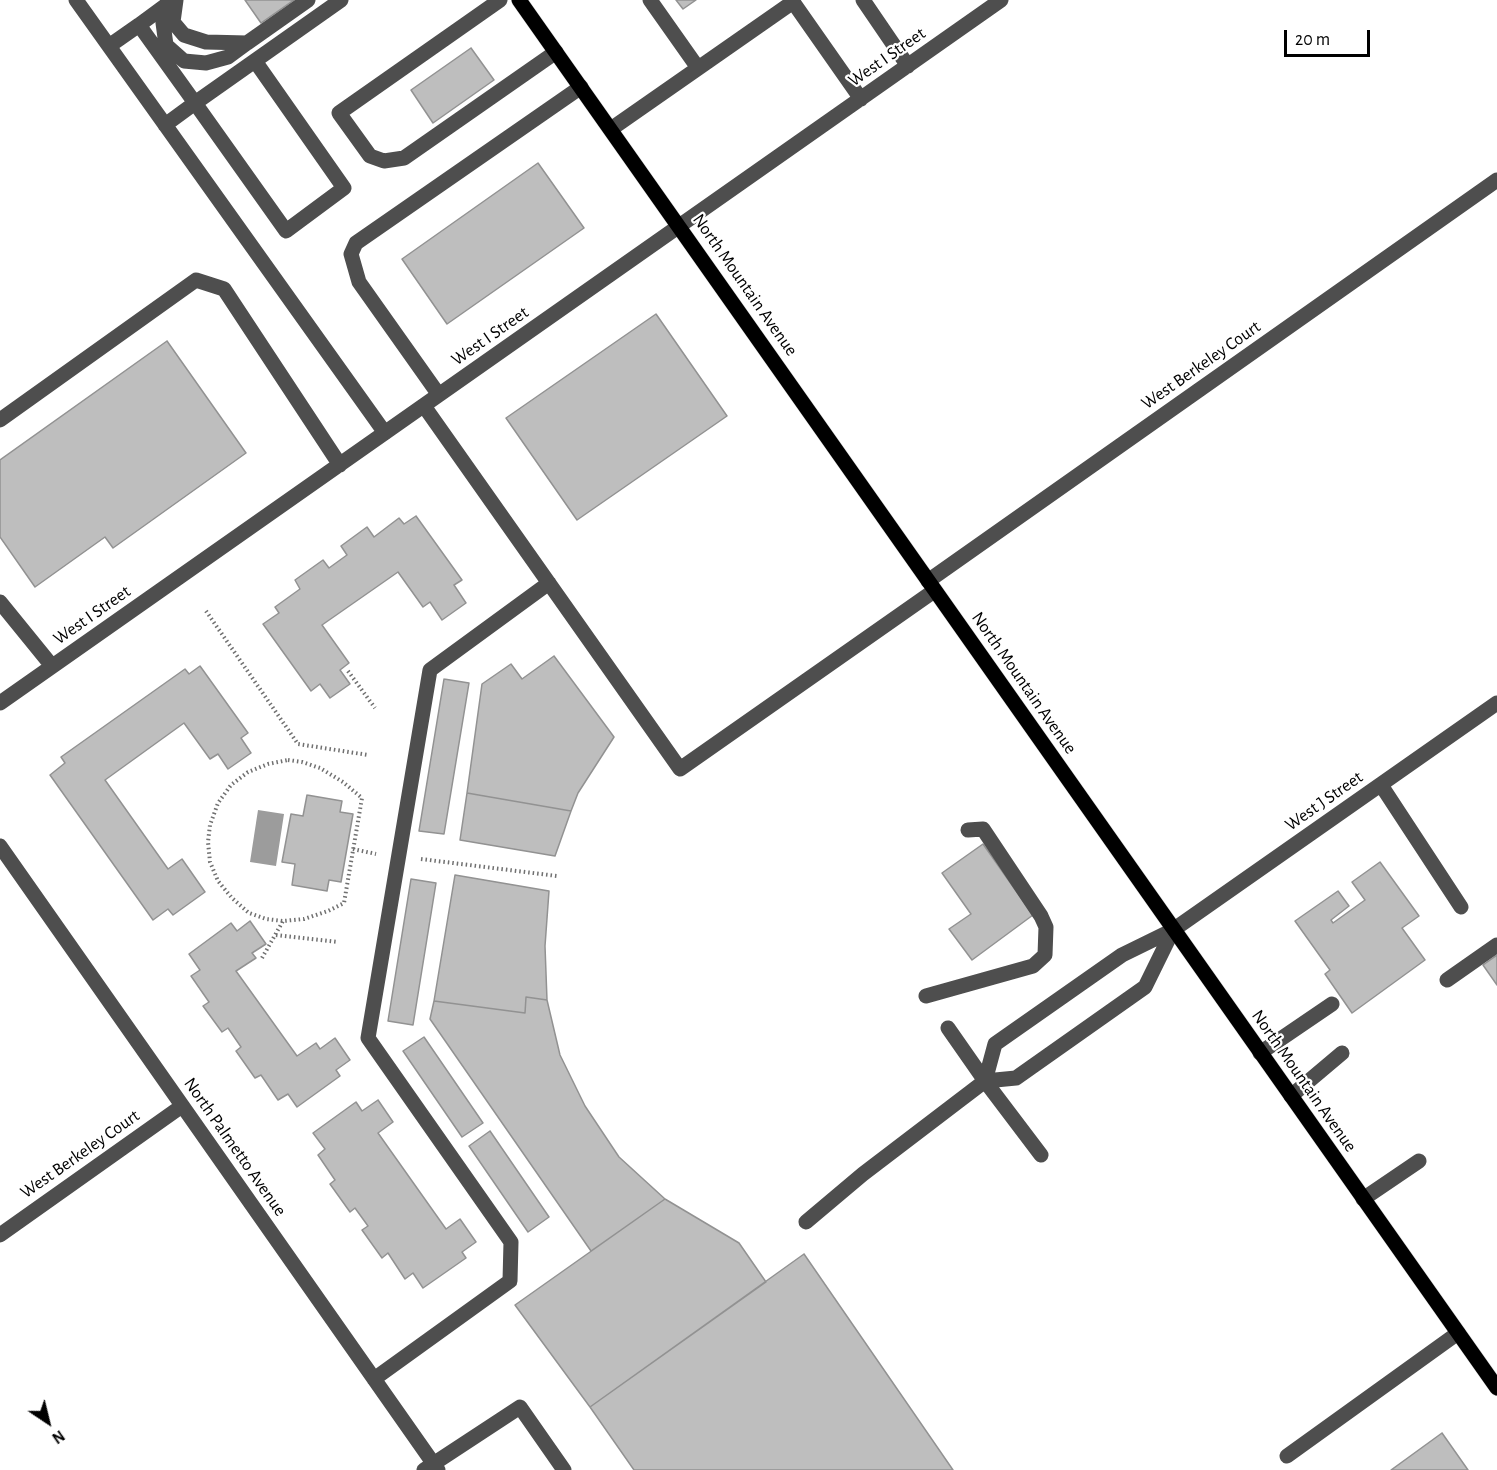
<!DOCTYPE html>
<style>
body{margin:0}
#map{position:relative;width:1497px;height:1470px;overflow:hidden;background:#fff;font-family:"Alegreya Sans",sans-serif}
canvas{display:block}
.north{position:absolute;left:18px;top:1392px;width:60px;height:60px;-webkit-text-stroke:4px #fff;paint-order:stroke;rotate:145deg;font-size:16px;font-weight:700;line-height:24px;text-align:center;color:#000}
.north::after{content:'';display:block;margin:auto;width:21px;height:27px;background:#000;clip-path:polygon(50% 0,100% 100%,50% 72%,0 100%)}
.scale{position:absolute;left:1284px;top:30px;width:86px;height:27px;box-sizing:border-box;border:3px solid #000;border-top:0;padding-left:8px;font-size:18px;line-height:21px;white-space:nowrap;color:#000;-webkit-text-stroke:4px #fff;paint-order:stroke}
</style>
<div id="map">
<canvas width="1497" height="1470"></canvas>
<div class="north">N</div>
<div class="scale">20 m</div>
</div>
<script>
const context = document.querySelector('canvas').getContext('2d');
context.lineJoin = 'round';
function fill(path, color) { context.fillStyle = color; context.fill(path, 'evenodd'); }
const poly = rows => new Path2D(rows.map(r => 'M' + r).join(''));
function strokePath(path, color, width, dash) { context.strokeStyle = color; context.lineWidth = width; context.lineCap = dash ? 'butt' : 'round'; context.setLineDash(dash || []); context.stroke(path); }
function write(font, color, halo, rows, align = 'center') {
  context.font = font + ' "Alegreya Sans",sans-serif'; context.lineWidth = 4.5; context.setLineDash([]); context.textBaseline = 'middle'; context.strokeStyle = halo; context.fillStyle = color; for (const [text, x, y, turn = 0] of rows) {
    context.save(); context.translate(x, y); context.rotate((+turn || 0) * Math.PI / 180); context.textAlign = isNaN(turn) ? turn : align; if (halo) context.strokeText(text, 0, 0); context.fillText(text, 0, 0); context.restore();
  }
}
fill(poly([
 [258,810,284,814,276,866,250,862]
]), '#9c9c9c');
const building = poly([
 [245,0,294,0,261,23,245,0],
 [676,0,696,0,683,9,676,0],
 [471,48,494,80,433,123,411,90,471,48],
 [538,163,584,228,447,324,402,259,538,163],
 [656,314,727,416,577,520,506,418,656,314],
 [167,341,246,453,113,548,105,537,35,587,0,537,0,460,167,341],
 [416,516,462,580,454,585,466,603,442,620,430,602,423,607,398,572,322,625,349,663,340,670,350,684,330,698,320,684,311,691,263,624,279,613,275,607,300,589,295,580,323,560,329,568,347,555,341,546,367,527,374,537,399,518,404,524,416,516],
 [554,656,614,737,578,793,571,811,467,793,482,684,511,664,522,679,554,656],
 [200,666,248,733,241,738,251,753,228,769,218,754,210,759,184,723,105,780,168,869,182,859,205,892,173,915,168,909,153,920,50,775,65,763,61,757,185,669,189,674,200,666],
 [444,679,469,683,444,834,419,831,444,679],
 [467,793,571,811,555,856,460,840,467,793],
 [307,795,342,801,340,812,353,814,341,882,329,880,327,891,292,885,295,864,282,862,291,814,303,816,307,795],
 [983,844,1033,915,972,960,949,929,971,914,942,873,983,844],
 [1380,862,1419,916,1402,928,1425,960,1352,1013,1325,974,1330,970,1295,921,1338,891,1349,906,1331,920,1333,923,1365,900,1352,882,1380,862],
 [455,875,549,891,545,946,547,1000,526,997,525,1013,434,1001,455,875],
 [411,879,436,883,413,1025,388,1021,411,879],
 [250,921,266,944,252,953,256,958,236,971,297,1056,316,1043,320,1049,335,1038,350,1060,336,1070,340,1076,297,1107,288,1094,278,1100,261,1075,255,1078,236,1051,241,1047,228,1028,222,1032,203,1006,209,1002,191,976,200,970,189,954,231,923,237,931,250,921],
 [1497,955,1497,985,1483,965,1497,955],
 [526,997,547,1000,560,1055,585,1106,619,1157,665,1199,591,1251,430,1019,434,1001,525,1013,526,997],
 [424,1037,483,1123,462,1137,403,1051,424,1037],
 [378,1100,393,1122,378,1133,446,1229,460,1219,476,1242,462,1252,466,1258,423,1288,413,1273,405,1279,388,1253,382,1258,362,1230,368,1226,355,1208,350,1212,330,1184,335,1180,318,1155,325,1149,313,1133,356,1102,362,1111,378,1100],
 [490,1131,549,1217,528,1232,469,1146,490,1131],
 [665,1199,739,1243,766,1282,590,1407,515,1305,665,1199],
 [804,1254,953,1470,634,1470,590,1407,804,1254],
 [1442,1433,1468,1470,1391,1470,1442,1433]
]);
fill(building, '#bebebe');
strokePath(building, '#929292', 1.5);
const major = poly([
 [519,0,1497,1388]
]);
strokePath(major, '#dbdbdb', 16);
strokePath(poly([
 [206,611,298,744,368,755],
 [348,671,375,708],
 [288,760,302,762,320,768,343,782,362,798,344,903,328,911,304,919,283,921,266,919,249,913,232,898,218,881,210,862,208,842,210,825,218,803,231,785,248,772,268,764,288,760],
 [353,849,376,854],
 [421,859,557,876],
 [276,935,338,942],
 [262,958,283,921]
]), '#707070', 4, [1.5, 3]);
strokePath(poly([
 [76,0,385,433],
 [173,0,139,25,195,103,341,0],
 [176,0,173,22,184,35,206,42,247,43,308,0],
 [500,0,339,113,370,156,384,161,404,158,556,52],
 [650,0,698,68],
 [863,0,908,66],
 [170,11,163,23,166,45,184,61,206,63,228,57,247,43],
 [109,46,139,25],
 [165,125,195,103,286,231,344,188,255,61],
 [611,129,793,2,861,99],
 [439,395,359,282,351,254,356,243,581,87],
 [424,406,680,769,934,591],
 [0,420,196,280,224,289,340,465],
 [928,581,1497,180],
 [0,602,52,666],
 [0,703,1001,0],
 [1381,785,1461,907],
 [0,846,438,1470],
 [1447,980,1497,945],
 [926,996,1033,966,1045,955,1046,927,1041,916,983,829,968,830],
 [948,1028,985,1081,1041,1155],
 [1260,1053,1332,1004],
 [985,1081,995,1044,1122,955,1173,930,1497,703],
 [1291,1096,1342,1053],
 [1363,1199,1419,1161],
 [806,1222,863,1174,985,1081,1016,1078,1145,987,1173,930],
 [0,1235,182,1106],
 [374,1379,510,1281,511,1242,368,1038,430,670,549,583],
 [1287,1456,1458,1333],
 [424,1470,520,1407,564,1470]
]), '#4e4e4e', 15);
strokePath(major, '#000', 15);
write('18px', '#000', '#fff', [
 ["West I Street",887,57,-35],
 ["North Mountain Avenue",745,285,55],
 ["West I Street",490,336,-35],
 ["West Berkeley Court",1201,365,-35],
 ["West I Street",92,615,-35],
 ["North Mountain Avenue",1024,683,55],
 ["West J Street",1324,801,-35],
 ["North Mountain Avenue",1304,1081,55],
 ["North Palmetto Avenue",235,1147,55],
 ["West Berkeley Court",80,1154,-35]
]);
</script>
